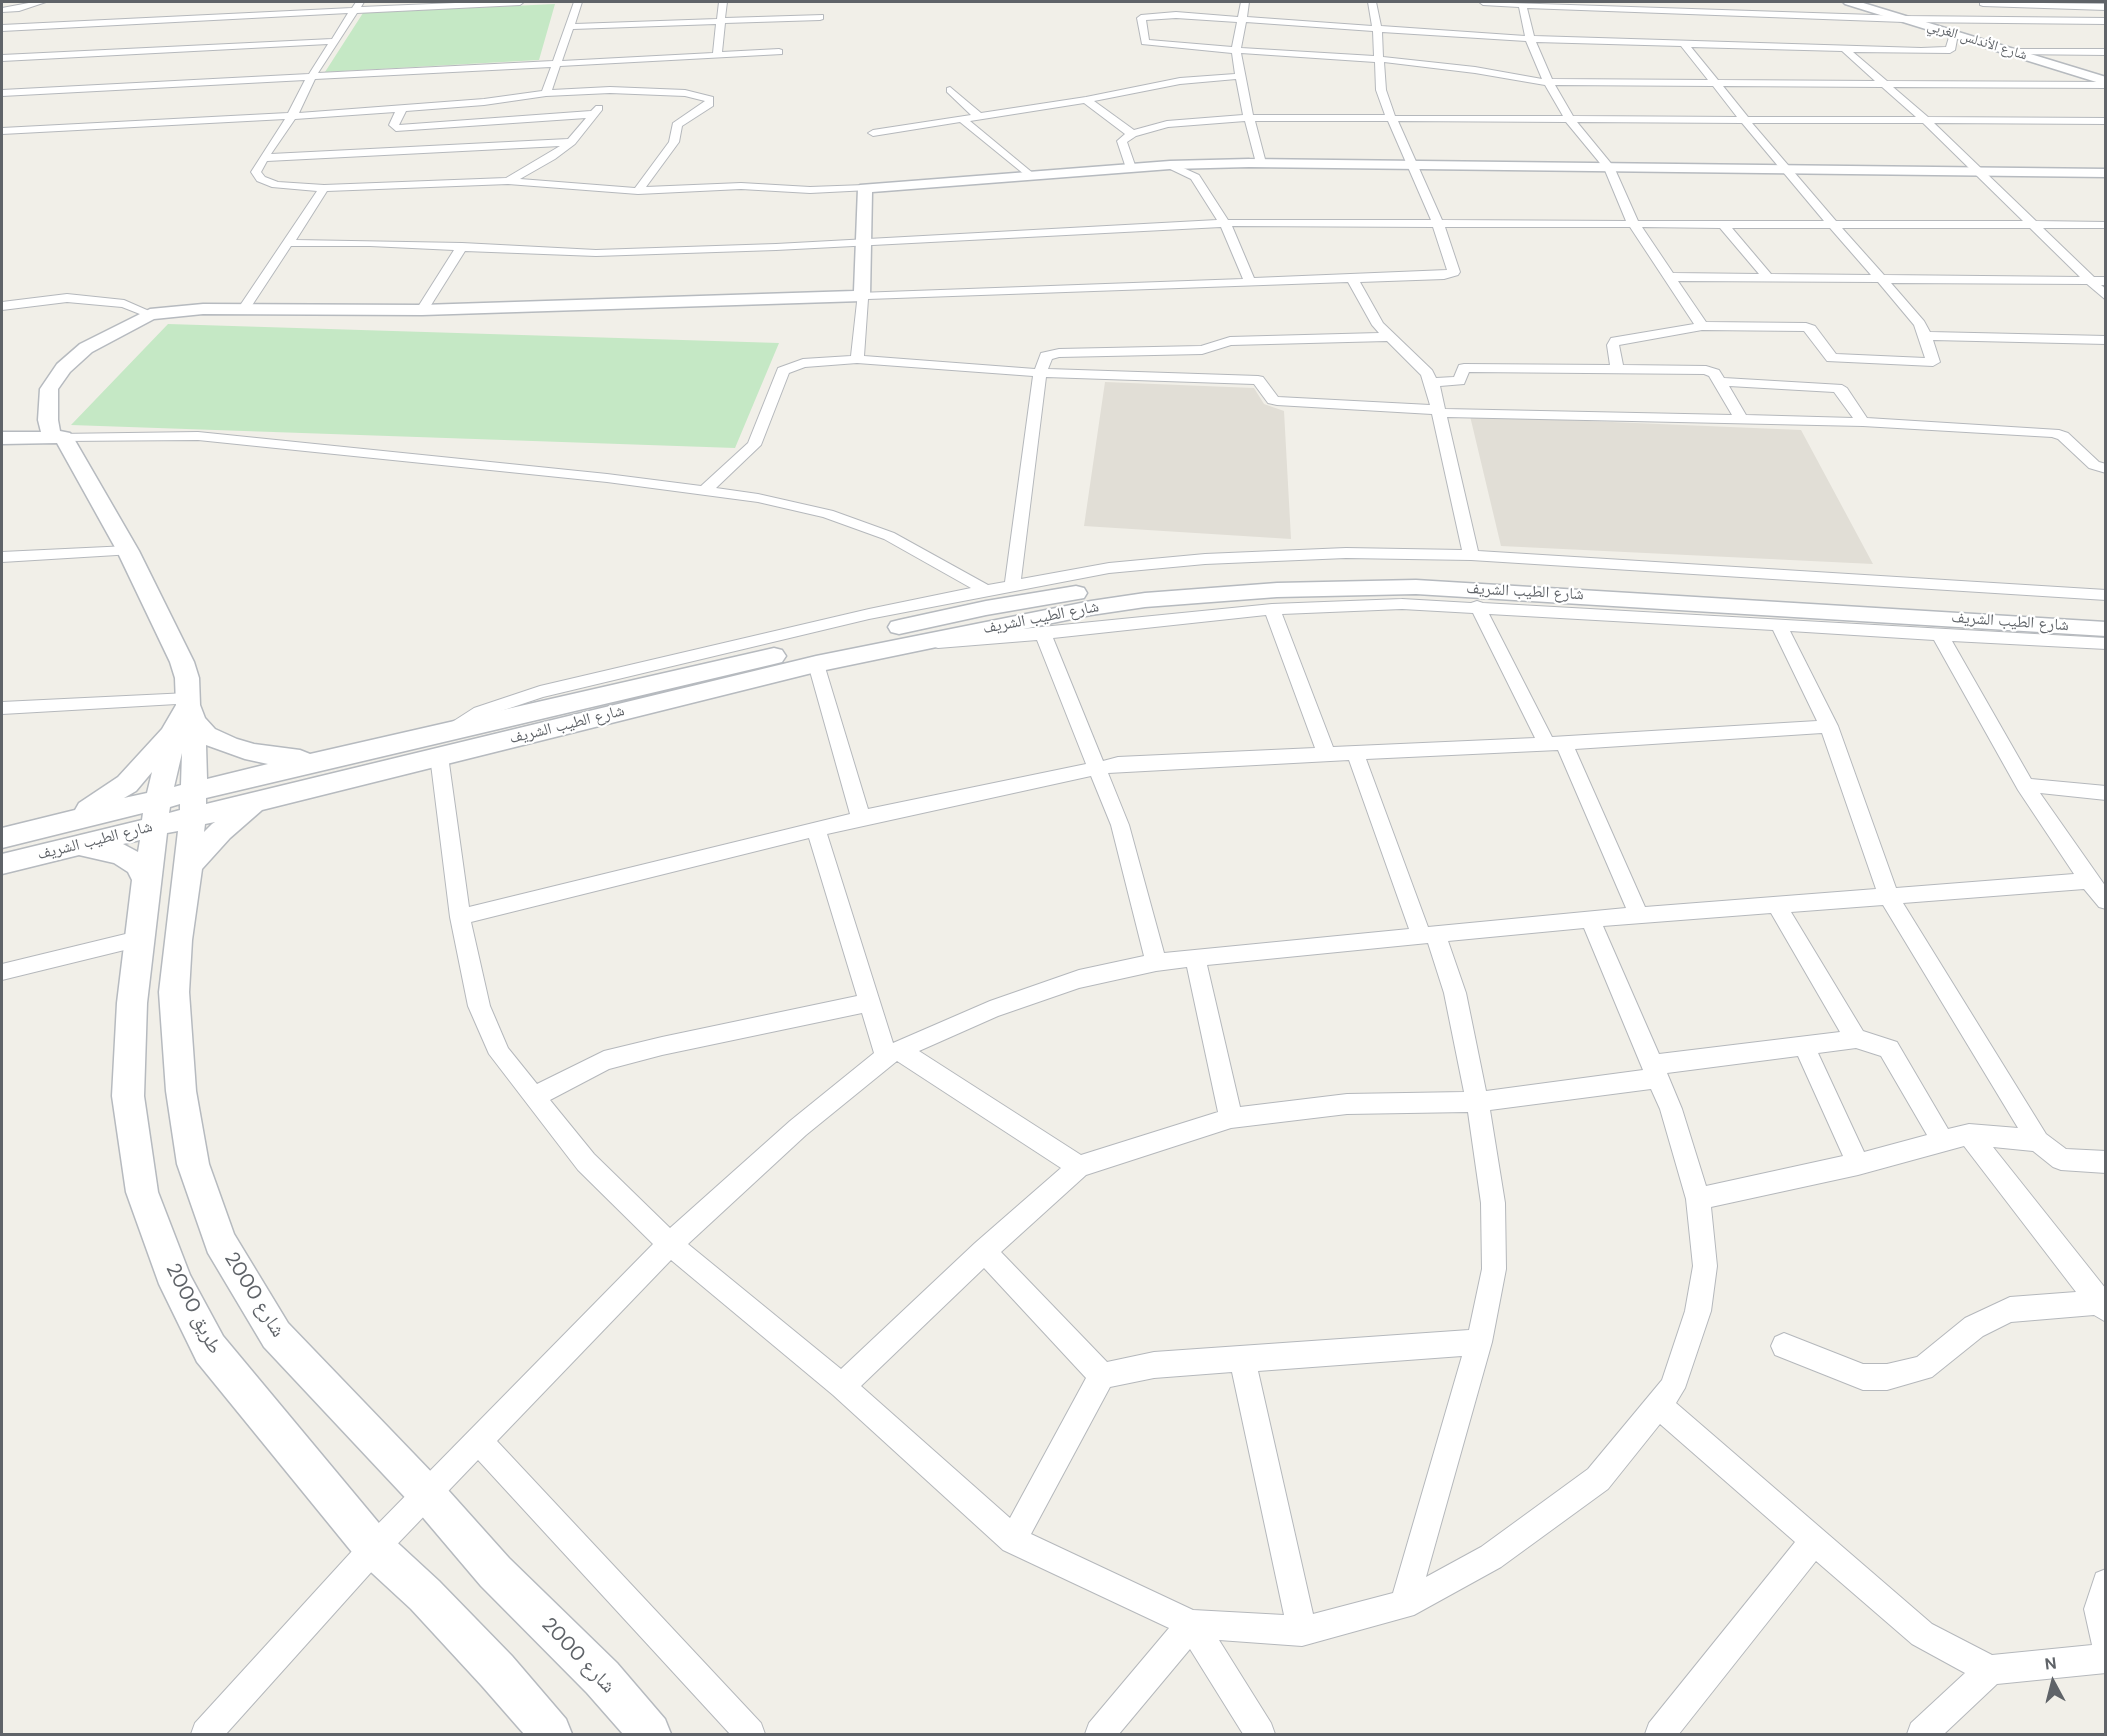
<!DOCTYPE html>
<meta charset="utf-8">
<style>
body{margin:0}
#map{position:relative;width:2107px;height:1736px;overflow:hidden;background:#f1efe8;font-family:"DM Sans",sans-serif}
canvas{display:block}
.frame{position:absolute;inset:0;border:3px solid #5f6368;pointer-events:none}
.north{position:absolute;left:2023px;top:1652px;width:60px;height:60px;-webkit-text-stroke:4px #fff;paint-order:stroke;rotate:353deg;font-size:16px;font-weight:700;line-height:24px;text-align:center;color:#5f6368}
.north::after{content:'';display:block;margin:auto;width:21px;height:27px;background:#5f6368;clip-path:polygon(50% 0,100% 100%,50% 72%,0 100%)}
</style>
<div id="map">
<canvas width="2107" height="1736"></canvas>
<div class="frame"></div>
<div class="north">N</div>
</div>
<script>
const context = document.querySelector('canvas').getContext('2d');
context.lineJoin = 'round';
function fill(path, color) { context.fillStyle = color; context.fill(path, 'evenodd'); }
const poly = rows => new Path2D(rows.map(r => 'M' + r).join(''));
function strokePath(path, color, width, dash) { context.strokeStyle = color; context.lineWidth = width; context.lineCap = dash ? 'butt' : 'round'; context.setLineDash(dash || []); context.stroke(path); }
function write(font, color, halo, rows, align = 'center') {
  context.font = font + ' "DM Sans","Noto Naskh Arabic",sans-serif'; context.lineWidth = 4.5; context.setLineDash([]); context.textBaseline = 'middle'; context.strokeStyle = halo; context.fillStyle = color; for (const [text, x, y, turn = 0] of rows) {
    context.save(); context.translate(x, y); context.rotate((+turn || 0) * Math.PI / 180); context.textAlign = isNaN(turn) ? turn : align; if (halo) context.strokeText(text, 0, 0); context.fillText(text, 0, 0); context.restore();
  }
}
fill(poly([
 [1105,382,1254,388,1264,404,1284,411,1291,539,1084,526],
 [1470,416,1801,430,1873,564,1501,546]
]), '#e1ded6');
fill(poly([
 [555,4,539,60,325,72,363,13],
 [168,324,779,343,735,448,71,425]
]), '#c5e8c5');
const street = poly([
 [34,2,46,2,19,11,2,12,2,8,34,2],
 [356,2,364,2,361,7,479,2,524,2,520,5,357,13,318,73,553,61,574,2,582,2,575,24,717,19,719,2,727,2,725,18,823,15,823,19,820,20,725,23,722,52,779,49,782,50,782,54,560,66,552,90,610,87,685,90,713,97,713,106,682,126,679,142,646,187,741,183,810,187,865,185,869,186,869,190,810,193,741,189,638,194,508,184,327,191,296,240,462,243,596,250,776,244,1217,220,1191,179,1166,167,1166,163,1170,162,1199,175,1228,220,1431,220,1388,121,1255,121,1266,163,1261,166,1256,163,1245,121,1168,127,1136,136,1127,142,1136,168,1131,171,1126,168,1117,141,1125,134,1084,103,970,121,1034,174,1035,176,1030,179,960,122,873,136,868,133,873,130,971,115,947,92,947,88,950,87,981,113,1086,97,1180,78,1235,74,1232,53,1142,44,1137,18,1141,15,1176,12,1238,17,1241,2,1249,2,1247,17,1372,26,1368,2,1376,2,1381,26,1525,36,1519,7,1483,5,1479,2,1904,16,2106,18,2106,24,1904,22,1527,8,1534,36,1921,48,1946,47,1950,34,1954,31,1958,34,1955,50,1950,53,1853,52,1887,81,2106,82,2106,88,1893,87,1928,117,2106,118,2106,124,1934,123,2036,221,2106,222,2106,228,2043,228,2094,277,2106,277,2106,285,2101,285,2106,289,2106,300,2087,284,1891,283,1924,321,1930,332,2106,336,2106,344,1933,340,1940,362,1933,366,1827,361,1804,331,1702,330,1619,345,1623,365,1706,366,1719,370,1724,378,1842,385,1847,388,1867,418,2059,430,2068,433,2099,462,2106,464,2106,473,2089,468,2058,439,2052,437,1863,426,1447,417,1478,551,2106,590,2106,600,1471,560,1346,558,1205,564,1109,573,869,619,543,697,486,716,458,734,452,736,446,734,443,730,446,726,474,708,540,686,869,609,971,588,884,539,823,517,758,502,607,482,198,440,63,441,58,440,56,437,58,434,198,432,607,474,701,486,748,443,778,368,803,359,851,356,858,293,1243,279,1221,227,776,250,596,256,465,251,428,310,422,314,416,310,454,250,370,246,291,246,247,313,243,314,237,310,317,191,272,187,257,181,251,172,285,119,2,134,2,128,288,113,305,80,2,96,2,90,309,74,328,44,2,61,2,55,332,39,348,13,2,31,2,25,352,8,356,2],
 [1176,18,1237,22,1232,47,1149,40,1146,20,1176,18],
 [1246,22,1373,31,1374,56,1241,48,1246,22],
 [716,24,713,53,562,61,573,29,716,24],
 [1382,32,1526,41,1542,79,1475,67,1383,57,1382,32],
 [1536,42,1681,46,1708,80,1552,79,1536,42],
 [1691,47,1842,51,1875,81,1718,80,1691,47],
 [1241,53,1375,62,1376,90,1385,115,1253,115,1241,53],
 [1384,62,1475,73,1545,85,1563,116,1395,116,1386,90,1384,62],
 [551,67,542,91,484,99,299,113,315,79,551,67],
 [1236,79,1243,115,1167,121,1134,130,1094,101,1180,84,1236,79],
 [1555,85,1713,86,1737,117,1573,116,1555,85],
 [1723,86,1882,87,1916,117,1748,117,1723,86],
 [610,93,685,96,705,101,673,123,669,142,635,188,520,179,555,159,575,144,602,110,602,106,596,106,591,111,399,125,406,111,484,105,546,96,610,93],
 [395,112,389,125,396,131,586,118,568,139,271,154,295,119,395,112],
 [1398,121,1566,122,1604,168,1626,221,1442,220,1398,121],
 [1577,122,1742,123,1824,221,1638,221,1614,167,1577,122],
 [1752,123,1923,123,2023,221,1836,221,1752,123],
 [560,146,506,178,324,185,278,182,265,177,261,172,267,161,560,146],
 [1232,226,1433,227,1447,270,1254,278,1232,226],
 [1445,227,1630,227,1694,324,1611,338,1607,345,1610,365,1464,364,1459,365,1454,377,1436,378,1432,370,1383,323,1360,282,1444,279,1458,275,1460,272,1445,227],
 [1642,227,1720,228,1759,274,1673,273,1642,227],
 [1732,228,1830,228,1871,275,1771,274,1732,228],
 [1842,228,2030,228,2080,277,1884,275,1842,228],
 [1678,281,1878,282,1914,325,1925,358,1836,354,1815,326,1806,323,1706,322,1678,281],
 [1348,282,1372,325,1379,333,1230,337,1201,346,1059,349,1041,353,1035,369,864,356,868,299,1348,282],
 [1387,341,1421,375,1430,405,1278,397,1263,377,1258,376,1048,369,1052,359,1059,357,1202,354,1231,345,1387,341],
 [857,363,1033,376,1005,582,988,585,894,533,833,511,758,494,716,488,761,445,789,373,805,367,857,363],
 [1469,372,1704,374,1709,376,1732,415,1445,409,1440,386,1464,384,1469,372],
 [1046,377,1254,384,1268,403,1277,405,1432,414,1462,550,1346,548,1205,554,1109,563,1021,579,1046,377],
 [1729,386,1834,392,1853,418,1746,415,1729,386],
 [1980,2,2106,4,2106,10,1983,6,1980,5,1980,2],
 [2012,49,2106,49,2106,55,2009,54,2009,50,2012,49],
 [67,294,124,300,156,314,150,318,122,307,67,302,2,310,2,302,67,294],
 [128,546,136,551,133,554,2,562,2,552,128,546],
 [1402,599,1471,603,1477,601,1483,603,2106,638,2106,649,1952,641,2031,779,2106,786,2106,800,2040,793,2106,887,2106,909,2099,907,2084,889,1903,903,2046,1134,2066,1149,2106,1151,2106,1173,2061,1170,2053,1167,2033,1151,1993,1147,2106,1289,2106,1322,2094,1315,2011,1322,1983,1336,1932,1377,1887,1390,1863,1390,1775,1355,1771,1346,1775,1337,1784,1333,1863,1364,1887,1364,1917,1357,1965,1318,2010,1297,2076,1292,1964,1146,1858,1175,1711,1207,1717,1266,1711,1311,1685,1388,1676,1403,1932,1624,1992,1655,2092,1645,2084,1609,2096,1573,2106,1569,2106,1673,1997,1684,1944,1734,1907,1734,1911,1723,1965,1673,1912,1644,1816,1561,1679,1734,1645,1734,1649,1723,1795,1542,1660,1424,1608,1489,1501,1567,1414,1615,1302,1646,1219,1640,1271,1723,1275,1734,1243,1734,1190,1649,1119,1734,1085,1734,1089,1723,1169,1628,1003,1550,833,1395,671,1260,497,1441,761,1723,765,1734,730,1734,478,1460,384,1558,226,1734,191,1734,195,1723,364,1538,653,1244,578,1170,489,1054,468,1006,450,917,430,756,433,751,439,749,445,751,448,756,469,907,850,814,808,664,810,660,822,660,824,664,868,809,1086,764,1037,640,938,648,932,646,930,642,932,638,1272,604,1402,599],
 [1402,609,1473,613,1535,738,1333,747,1282,614,1402,609],
 [1489,614,1773,630,1817,721,1552,737,1489,614],
 [1266,615,1315,748,1118,757,1103,761,1053,638,1266,615],
 [1790,631,1934,640,2018,790,2074,874,1896,888,1838,726,1790,631],
 [1822,733,1876,889,1645,907,1575,749,1822,733],
 [1558,750,1626,908,1428,927,1366,759,1558,750],
 [1349,760,1409,929,1164,953,1129,825,1108,773,1349,760],
 [1091,776,1111,825,1144,956,1079,970,990,1001,893,1043,827,834,1091,776],
 [809,838,857,996,662,1037,604,1051,537,1084,508,1048,490,1006,471,922,809,838],
 [1883,905,2018,1128,1969,1124,1948,1129,1897,1042,1863,1031,1791,912,1883,905],
 [1771,913,1840,1032,1659,1054,1603,926,1771,913],
 [1584,928,1643,1070,1486,1091,1466,993,1448,941,1584,928],
 [1428,943,1444,993,1464,1092,1347,1094,1240,1107,1207,965,1428,943],
 [1187,967,1218,1112,1081,1155,919,1051,998,1016,1079,988,1156,971,1187,967],
 [862,1013,874,1053,790,1121,670,1228,594,1154,550,1100,609,1069,662,1055,862,1013],
 [1856,1048,1881,1056,1927,1135,1864,1152,1818,1053,1856,1048],
 [1798,1056,1843,1156,1706,1186,1682,1109,1667,1073,1798,1056],
 [897,1061,1061,1168,975,1243,841,1369,688,1244,806,1135,897,1061],
 [1651,1089,1660,1109,1686,1199,1693,1266,1685,1311,1662,1380,1588,1469,1481,1547,1426,1577,1492,1342,1506,1269,1505,1203,1490,1110,1651,1089],
 [1468,1112,1481,1203,1482,1269,1469,1330,1154,1352,1107,1362,1001,1252,1086,1175,1231,1128,1347,1114,1468,1112],
 [984,1268,1086,1378,1010,1518,861,1386,984,1268],
 [1462,1356,1393,1593,1313,1614,1258,1371,1462,1356],
 [1232,1372,1284,1615,1193,1610,1031,1534,1110,1387,1154,1378,1232,1372],
 [188,693,194,695,197,699,194,703,2,714,2,702,188,693],
 [142,930,149,932,152,938,149,944,2,980,2,964,142,930]
]);
const secondary = poly([
 [1843,2,1860,2,2106,77,2106,85,1845,4,1843,2],
 [1249,159,2106,169,2106,177,1249,167,1170,169,872,192,870,296,862,301,422,315,203,314,154,319,92,352,70,372,58,389,58,420,60,431,70,433,73,437,139,551,194,662,199,678,200,705,205,718,215,729,237,739,254,744,300,750,310,754,774,648,782,650,786,656,782,662,774,664,206,798,206,804,816,656,1091,601,1145,593,1277,583,1416,580,2106,622,2106,636,1416,594,1277,597,1145,607,1091,615,816,672,262,810,230,838,202,869,192,940,189,992,196,1091,209,1164,234,1234,288,1323,440,1481,509,1558,617,1663,665,1719,671,1734,623,1734,587,1693,481,1586,414,1507,264,1347,208,1253,177,1164,166,1091,159,992,178,831,167,833,147,1003,144,1096,158,1192,190,1275,223,1336,388,1534,439,1581,512,1656,566,1719,572,1734,524,1734,482,1686,411,1609,360,1562,197,1362,159,1284,126,1192,112,1096,117,1003,132,880,128,872,114,863,79,855,2,874,2,854,142,820,143,813,2,848,2,828,75,810,79,803,118,777,162,729,176,705,175,678,170,662,117,551,57,443,2,444,2,432,41,432,38,420,40,389,57,364,80,344,150,309,203,304,422,305,854,291,858,188,860,185,1170,161,1249,159],
 [206,745,245,759,268,764,207,779,206,745],
 [182,753,181,785,174,787,182,753],
 [152,772,147,793,124,798,136,791,152,772],
 [180,804,180,810,169,813,170,807,180,804],
 [215,822,212,824,204,832,205,824,215,822],
 [140,840,138,852,123,844,140,840],
 [1076,586,1084,588,1087,593,1084,598,986,615,899,634,891,632,888,627,891,622,899,620,986,601,1076,586]
]);
strokePath(street, '#b5b8bc', 2);
strokePath(secondary, '#b6babf', 3);
fill(street, '#fff');
fill(secondary, '#fff');
write('14px', '#5f6368', '#fff', [
 ["شارع الأندلس الغربي",1977,41,17]
]);
write('16px', '#5f6368', '#fff', [
 ["شارع الطيب الشريف",1525,592,3],
 ["شارع الطيب الشريف",1041,618,-11],
 ["شارع الطيب الشريف",2010,622,4],
 ["شارع الطيب الشريف",567,725,-14],
 ["شارع الطيب الشريف",95,841,-14]
]);
write('20px', '#5f6368', '#fff', [
 ["شارع 2000",254,1295,58],
 ["طريق 2000",193,1309,63],
 ["شارع 2000",578,1656,46]
]);
</script>
